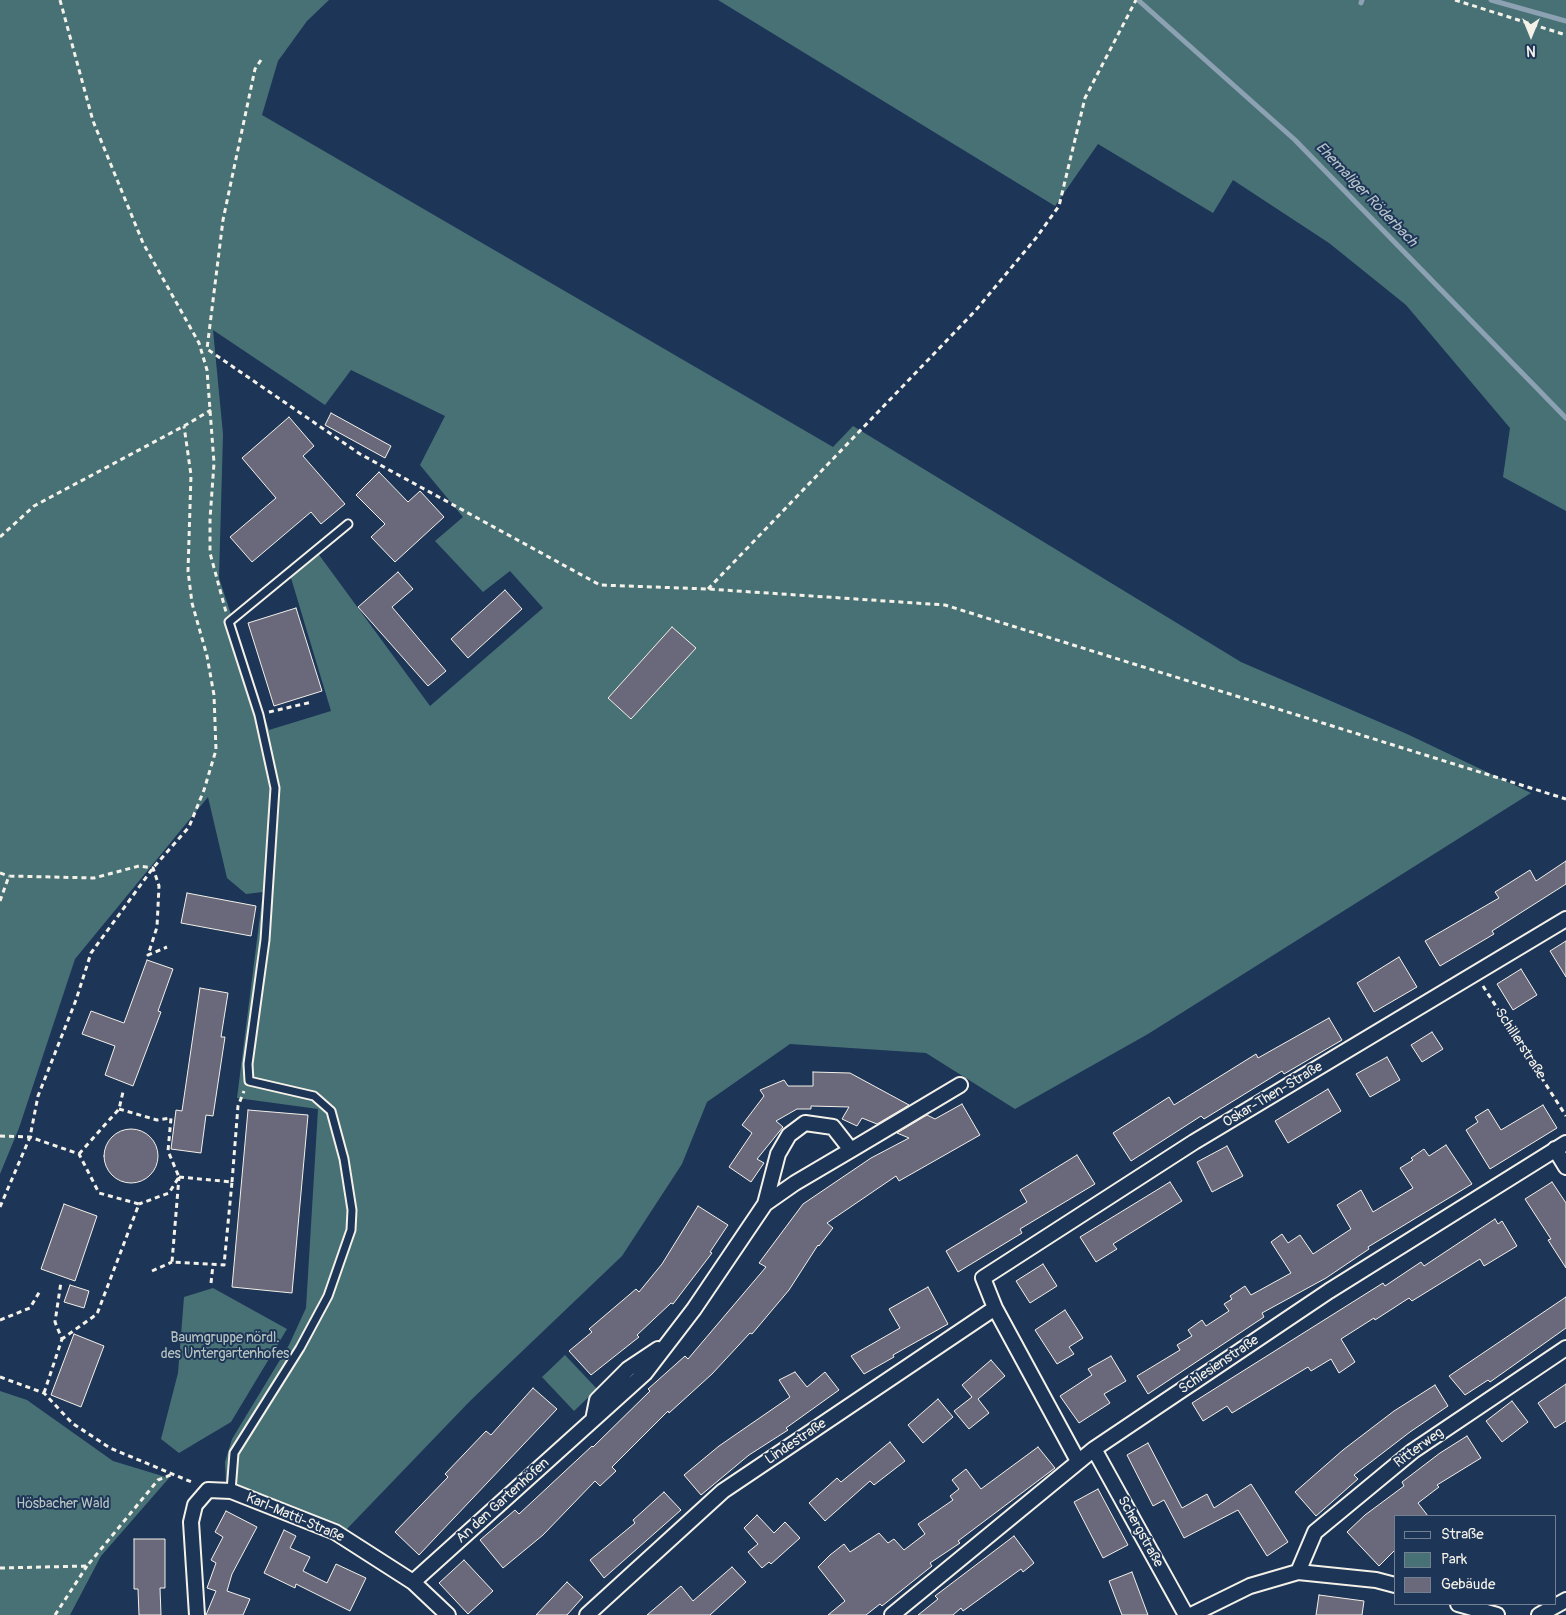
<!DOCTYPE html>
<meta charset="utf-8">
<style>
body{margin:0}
#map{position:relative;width:1566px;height:1615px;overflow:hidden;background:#1d3557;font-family:Pangolin,sans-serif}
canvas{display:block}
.legend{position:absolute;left:1394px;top:1515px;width:162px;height:90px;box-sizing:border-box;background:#1d3557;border:1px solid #738091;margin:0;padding:6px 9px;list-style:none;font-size:15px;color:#f4f1e8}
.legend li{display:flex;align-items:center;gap:10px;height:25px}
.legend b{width:25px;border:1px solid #738091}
.north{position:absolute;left:1506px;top:10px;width:50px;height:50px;-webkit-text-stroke:4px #1d3557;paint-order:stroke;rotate:180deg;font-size:14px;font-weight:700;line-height:20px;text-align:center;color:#f4f1e8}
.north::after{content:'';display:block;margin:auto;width:18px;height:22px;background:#f4f1e8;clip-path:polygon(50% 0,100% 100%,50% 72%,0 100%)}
</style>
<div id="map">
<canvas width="1566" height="1615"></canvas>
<ul class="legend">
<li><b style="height:6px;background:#1d3557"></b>Straße</li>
<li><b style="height:14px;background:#487176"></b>Park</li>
<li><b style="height:14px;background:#6a687b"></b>Gebäude</li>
</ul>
<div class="north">N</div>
</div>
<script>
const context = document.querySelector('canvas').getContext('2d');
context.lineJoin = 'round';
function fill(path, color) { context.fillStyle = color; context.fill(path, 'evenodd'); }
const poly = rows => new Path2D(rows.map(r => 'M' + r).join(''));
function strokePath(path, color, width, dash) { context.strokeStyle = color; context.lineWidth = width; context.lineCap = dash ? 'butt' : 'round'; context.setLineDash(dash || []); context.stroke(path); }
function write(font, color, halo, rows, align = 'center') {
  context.font = font + ' Pangolin,sans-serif'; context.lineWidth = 4; context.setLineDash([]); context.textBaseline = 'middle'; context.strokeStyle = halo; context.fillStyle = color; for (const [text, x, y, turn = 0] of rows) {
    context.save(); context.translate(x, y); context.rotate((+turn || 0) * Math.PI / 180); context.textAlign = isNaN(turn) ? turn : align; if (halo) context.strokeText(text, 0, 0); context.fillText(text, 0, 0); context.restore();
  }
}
fill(poly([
 [0,0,329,0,307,21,278,61,262,115,833,447,853,426,1241,662,1407,734,1531,793,1148,1034,1015,1109,926,1053,790,1044,707,1102,682,1164,622,1256,470,1401,345,1531,226,1484,225,1462,232,1439,289,1345,306,1308,318,1109,237,1098,263,892,246,894,227,878,208,797,75,959,19,1128,0,1174],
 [213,330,325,405,351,370,445,416,420,465,463,517,435,541,483,592,510,571,543,608,430,706,314,548,288,568,331,711,269,730,219,578,223,434],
 [718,0,1566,0,1566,511,1503,477,1510,428,1406,305,1329,243,1233,180,1213,213,1098,144,1055,206],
 [213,1288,287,1329,231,1422,179,1453,161,1439,178,1373,184,1297],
 [565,1355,597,1389,574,1411,542,1377],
 [0,1391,27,1400,113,1461,169,1478,101,1556,70,1615,0,1615]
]), '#487176');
strokePath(poly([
 [1138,0,1295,140,1566,418],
 [1491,0,1566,21],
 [1361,3,1362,0]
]), '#8ca1b2', 5);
const building = poly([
 [331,413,391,446,385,458,325,425,331,413],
 [289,417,314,446,303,456,345,504,321,524,311,512,252,562,230,537,276,498,242,458,289,417],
 [379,472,408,502,420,491,444,517,395,562,371,537,385,524,356,495,379,472],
 [398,572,413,589,392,607,446,671,428,686,358,607,398,572],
 [505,590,522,609,468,658,451,639,505,590],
 [296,608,322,691,274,706,248,623,296,608],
 [672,627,696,648,631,719,608,698,672,627],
 [1566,861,1566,884,1492,931,1494,934,1440,966,1425,941,1499,898,1495,892,1530,870,1536,881,1566,861],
 [187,893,256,906,251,936,181,923,187,893],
 [1566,941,1566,977,1550,951,1566,941],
 [1399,957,1417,987,1374,1012,1357,983,1399,957],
 [147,960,173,969,158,1011,161,1012,133,1086,105,1075,115,1046,82,1034,91,1011,124,1023,147,960],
 [1521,969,1537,995,1513,1010,1497,984,1521,969],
 [200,988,228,993,221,1037,225,1037,213,1116,206,1115,201,1153,171,1149,176,1110,182,1111,200,988],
 [1329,1018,1342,1040,1284,1074,1282,1071,1204,1119,1201,1116,1131,1161,1113,1133,1169,1097,1174,1105,1256,1054,1258,1058,1329,1018],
 [1432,1032,1443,1049,1422,1062,1411,1045,1432,1032],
 [1387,1057,1400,1080,1370,1097,1356,1074,1387,1057],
 [813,1072,850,1073,909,1105,877,1124,862,1118,857,1126,842,1119,849,1107,811,1106,811,1109,797,1109,776,1121,783,1127,757,1159,764,1163,751,1182,729,1167,752,1133,742,1125,764,1096,760,1090,784,1080,788,1086,813,1086,813,1072],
 [1328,1089,1341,1111,1288,1143,1275,1121,1328,1089],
 [962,1104,980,1135,899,1181,896,1176,827,1223,833,1228,819,1246,818,1245,789,1290,752,1334,750,1333,712,1374,669,1413,668,1411,612,1467,616,1471,600,1486,595,1481,543,1535,503,1568,480,1540,515,1510,519,1514,592,1446,593,1447,650,1391,648,1389,685,1356,688,1359,766,1267,759,1263,803,1204,871,1158,909,1138,897,1133,927,1115,935,1119,962,1104],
 [1543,1105,1557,1128,1490,1169,1466,1130,1478,1122,1475,1117,1488,1109,1501,1130,1543,1105],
 [248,1110,308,1115,292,1293,232,1287,248,1110],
 '104 1156a27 27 0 1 1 54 0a27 27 0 1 1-54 0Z',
 [1446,1145,1472,1184,1368,1247,1369,1249,1326,1278,1262,1313,1264,1317,1148,1394,1137,1376,1180,1350,1177,1345,1192,1336,1188,1330,1202,1320,1206,1326,1229,1311,1224,1304,1232,1299,1230,1296,1245,1286,1251,1295,1291,1273,1271,1242,1282,1234,1288,1243,1300,1235,1313,1254,1351,1229,1337,1205,1361,1190,1373,1212,1413,1188,1400,1168,1413,1160,1411,1158,1424,1149,1429,1156,1446,1145],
 [1227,1146,1243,1176,1212,1192,1197,1162,1227,1146],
 [1077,1155,1095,1184,1020,1229,1022,1233,958,1272,946,1251,1027,1202,1020,1190,1077,1155],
 [1170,1182,1182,1201,1113,1244,1117,1249,1096,1262,1080,1237,1170,1182],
 [1552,1182,1566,1203,1566,1268,1548,1240,1551,1239,1525,1199,1552,1182],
 [64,1204,97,1216,75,1281,41,1269,64,1204],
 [698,1206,728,1225,710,1252,712,1253,673,1304,671,1303,637,1335,639,1337,591,1375,569,1351,592,1332,589,1329,636,1289,639,1292,662,1264,698,1206],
 [1495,1219,1498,1224,1502,1221,1517,1246,1484,1266,1480,1259,1412,1301,1409,1298,1375,1320,1374,1318,1341,1339,1355,1362,1339,1373,1331,1359,1311,1371,1308,1367,1232,1413,1227,1406,1203,1421,1192,1403,1383,1283,1385,1286,1421,1262,1424,1266,1495,1219],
 [1043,1264,1057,1286,1030,1303,1016,1281,1043,1264],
 [70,1285,89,1291,84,1308,64,1302,70,1285],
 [928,1287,948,1324,893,1355,894,1357,864,1374,851,1356,900,1328,889,1309,928,1287],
 [1566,1297,1566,1328,1490,1382,1488,1380,1465,1395,1449,1376,1566,1297],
 [1065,1310,1083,1338,1069,1347,1074,1354,1057,1364,1035,1330,1065,1310],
 [74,1334,104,1346,81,1407,51,1395,74,1334],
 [1111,1356,1126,1381,1104,1394,1110,1403,1079,1423,1060,1396,1092,1375,1088,1369,1111,1356],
 [991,1360,1005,1376,978,1399,989,1413,969,1429,954,1411,972,1397,962,1385,991,1360],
 [795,1372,807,1387,825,1372,839,1390,786,1428,788,1430,749,1455,701,1495,684,1475,719,1446,790,1397,779,1380,795,1372],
 [1566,1384,1566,1421,1555,1428,1538,1403,1566,1384],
 [1435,1385,1448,1406,1410,1432,1354,1475,1358,1479,1316,1516,1295,1492,1343,1450,1394,1411,1435,1385],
 [533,1388,557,1409,419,1555,395,1532,448,1477,445,1474,486,1431,491,1435,533,1388],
 [938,1399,953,1417,923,1443,908,1425,938,1399],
 [1512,1401,1528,1422,1502,1442,1486,1421,1512,1401],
 [1467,1436,1481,1458,1437,1485,1439,1487,1418,1503,1428,1516,1395,1516,1395,1550,1379,1566,1347,1532,1365,1515,1404,1486,1402,1482,1440,1453,1467,1436],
 [890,1442,905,1461,874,1485,870,1481,825,1521,809,1503,837,1478,841,1482,890,1442],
 [1148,1443,1182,1508,1207,1494,1214,1508,1251,1484,1288,1542,1267,1556,1238,1510,1184,1538,1164,1500,1153,1506,1127,1455,1148,1443],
 [1038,1447,1055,1468,958,1541,960,1543,930,1563,932,1566,882,1606,880,1604,866,1615,828,1615,845,1601,818,1567,830,1555,844,1544,850,1552,879,1533,888,1543,894,1539,904,1550,925,1534,918,1524,953,1500,950,1496,959,1489,952,1480,966,1469,981,1489,1038,1447],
 [1098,1489,1128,1545,1103,1558,1074,1502,1098,1489],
 [664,1492,681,1510,604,1578,590,1560,635,1523,633,1520,664,1492],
 [226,1511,257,1527,232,1574,227,1591,250,1599,243,1615,206,1615,216,1591,207,1588,216,1563,211,1560,223,1537,215,1532,226,1511],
 [757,1515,774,1533,785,1522,800,1538,771,1564,769,1562,762,1568,748,1552,758,1544,744,1528,757,1515],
 [284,1530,296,1536,290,1548,310,1557,303,1571,327,1583,336,1564,366,1578,350,1611,296,1584,295,1588,264,1573,284,1530],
 [1014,1536,1034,1563,1023,1572,1021,1569,963,1611,961,1608,953,1615,918,1615,938,1599,935,1596,1014,1536],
 [134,1539,165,1539,165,1588,160,1588,161,1615,139,1615,138,1589,134,1589,134,1539],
 [464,1560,493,1591,468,1614,439,1583,464,1560],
 [732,1567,746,1582,710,1615,647,1615,681,1586,693,1601,732,1567],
 [1132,1572,1148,1615,1122,1615,1109,1581,1132,1572],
 [567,1582,583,1597,567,1615,536,1615,567,1582],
 [1319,1595,1364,1601,1362,1615,1316,1615,1319,1595]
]);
fill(building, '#6a687b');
strokePath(building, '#f4f1e8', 1);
const service = poly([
 [231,1491,234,1453,300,1348,328,1296,351,1230,352,1210,344,1159,331,1111,314,1096,249,1081,248,1064,265,940,275,788,259,715,229,622,348,524]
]);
const minor = poly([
 [1555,1149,1566,1167],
 [851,1150,960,1085],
 [995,1308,1078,1461],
 [593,1420,597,1400,628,1369,658,1349],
 [1094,1449,1186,1615],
 [1298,1572,1315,1532,1413,1451,1566,1348],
 [413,1582,645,1373,694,1309,765,1204,778,1154,789,1135,805,1123,833,1127,851,1150,795,1183,765,1204],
 [1458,1604,1497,1615],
 [197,1615,191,1522,195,1505,208,1490,231,1491,335,1532,413,1582,448,1615],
 [587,1615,723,1491,995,1308,983,1278,1194,1142,1566,919],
 [892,1615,1094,1449,1329,1291,1566,1143],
 [1191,1615,1250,1586,1298,1572,1376,1580,1395,1585],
 [1539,1615,1566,1600]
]);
strokePath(service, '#f4f1e8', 11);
strokePath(minor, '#f4f1e8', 18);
strokePath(poly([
 [60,0,93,121,143,243,199,343,207,370,214,463,210,519,210,553,226,612],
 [1455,0,1566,35],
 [261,60,255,69,223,220,207,349,360,454,600,585,708,589,945,605,1566,799],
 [0,537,34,506,184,426,211,410],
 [708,589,976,310,1036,238,1059,206,1085,98,1136,0],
 [269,712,312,702],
 [0,873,9,876],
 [0,901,9,876,94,878,139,866,153,868,159,886,157,927,148,955,167,947],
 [1483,986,1566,1116],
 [119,1109,157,1120,171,1118,168,1151,179,1177,169,1193,139,1204],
 [0,1136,30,1137,79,1154,99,1193,139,1204,97,1314,62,1339],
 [79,1154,119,1109,123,1092],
 [179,1177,232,1182,224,1265,172,1262,179,1177],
 [232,1182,238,1106,244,1091],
 [0,1207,30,1137,38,1096,76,1000,91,953,153,868,189,827,204,790,216,750,214,695,207,656,192,603,188,571,191,475,184,426],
 [152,1271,172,1262],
 [211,1283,213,1265],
 [0,1320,30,1308,40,1291],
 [0,1377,44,1393,72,1423,110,1448,194,1483],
 [44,1393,62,1339,55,1322,61,1282],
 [0,1568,87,1566,158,1480,173,1474],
 [55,1615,87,1566]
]), '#f4f1e8', 3, [5, 4]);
strokePath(service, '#1d3557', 7);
strokePath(minor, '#1d3557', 14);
write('14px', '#f4f1e8', '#1d3557', [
 ["Schillerstraße",1520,1044,57],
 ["Oskar-Then-Straße",1273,1095,-31],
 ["Schlesienstraße",1219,1365,-34],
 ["Lindestraße",796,1442,-34],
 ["Ritterweg",1419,1448,-36],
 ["An den Gartenhöfen",503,1501,-42],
 ["Karl-Matti-Straße",295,1518,23],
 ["Schergstraße",1140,1532,61]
]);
write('14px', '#b8c4c0', '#1d3557', [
 ["Baumgruppe nördl.",225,1338],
 ["des Untergartenhofes",225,1354],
 ["Hösbacher Wald",63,1504]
]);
write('italic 15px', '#b7c2c8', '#1d3557', [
 ["Ehemaliger Röderbach",1366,195,46]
]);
</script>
